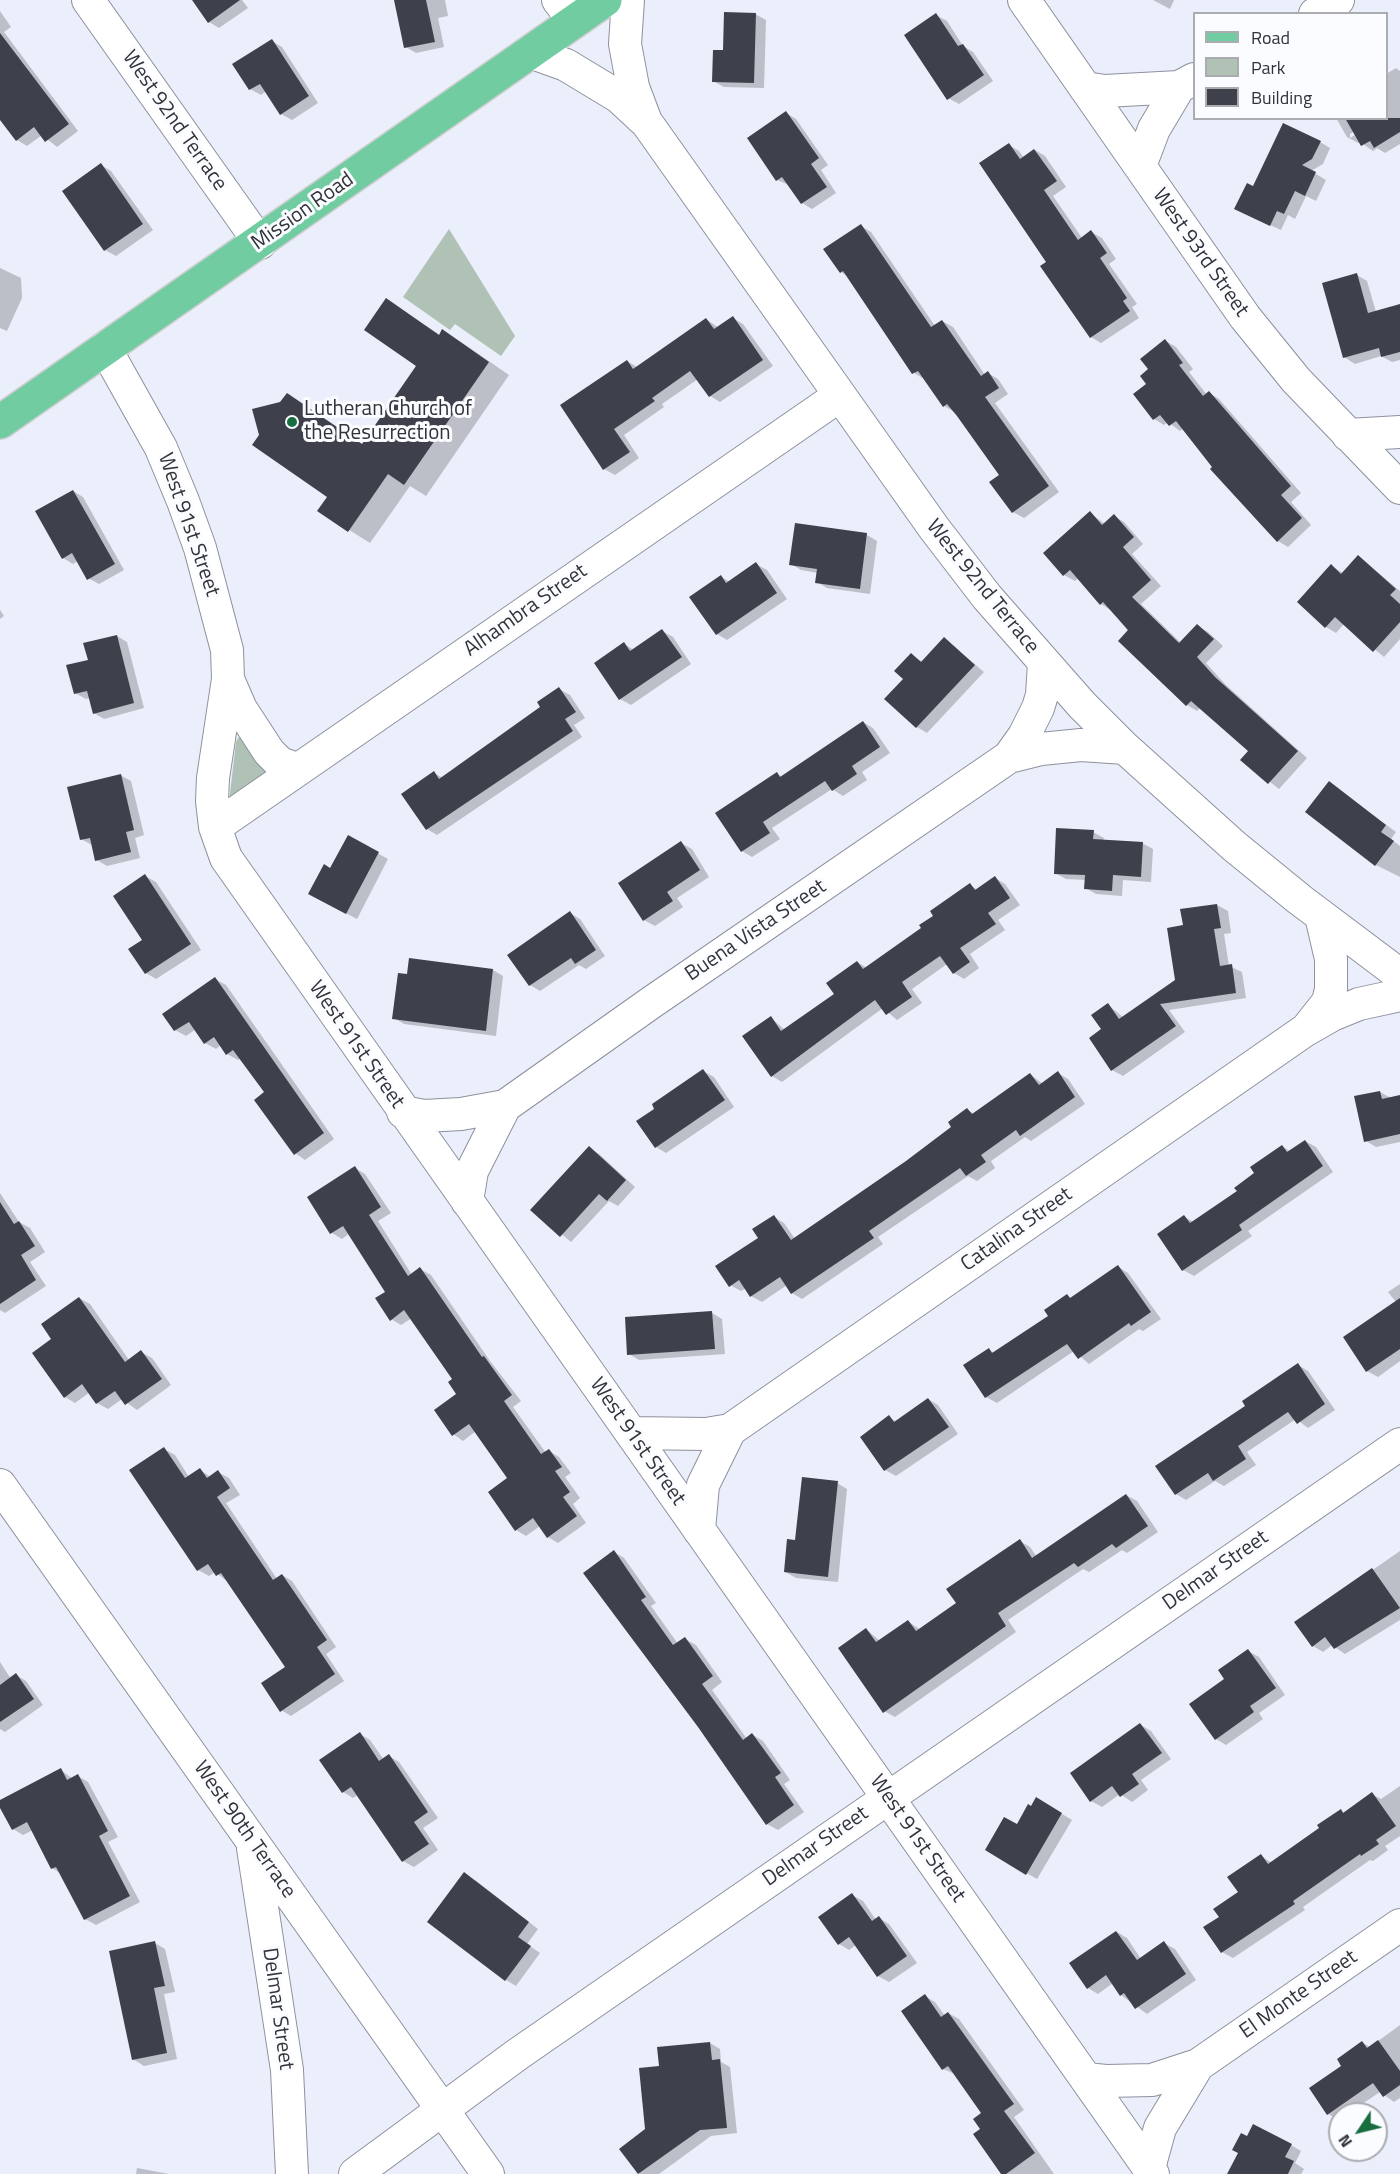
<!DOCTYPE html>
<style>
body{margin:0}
#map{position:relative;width:1400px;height:2174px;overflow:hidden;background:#ebeefb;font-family:"Titillium Web",sans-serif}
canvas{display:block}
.legend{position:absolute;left:1193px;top:12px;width:195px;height:108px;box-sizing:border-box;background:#fbfcff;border:2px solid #abacaf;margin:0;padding:8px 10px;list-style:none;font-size:18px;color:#323338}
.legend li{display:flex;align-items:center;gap:12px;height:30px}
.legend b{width:30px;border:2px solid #abacaf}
.north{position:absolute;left:1328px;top:2102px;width:60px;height:60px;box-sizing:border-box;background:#fbfcff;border:2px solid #abacaf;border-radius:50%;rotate:235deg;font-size:16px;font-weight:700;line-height:24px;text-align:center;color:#323338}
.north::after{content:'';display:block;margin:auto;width:21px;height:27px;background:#196e40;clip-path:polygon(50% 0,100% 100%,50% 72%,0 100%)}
</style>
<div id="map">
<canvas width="1400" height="2174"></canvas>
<ul class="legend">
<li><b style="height:8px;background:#71cda1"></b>Road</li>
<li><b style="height:16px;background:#afc2b5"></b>Park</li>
<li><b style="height:16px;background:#3e404b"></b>Building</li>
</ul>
<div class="north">N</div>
</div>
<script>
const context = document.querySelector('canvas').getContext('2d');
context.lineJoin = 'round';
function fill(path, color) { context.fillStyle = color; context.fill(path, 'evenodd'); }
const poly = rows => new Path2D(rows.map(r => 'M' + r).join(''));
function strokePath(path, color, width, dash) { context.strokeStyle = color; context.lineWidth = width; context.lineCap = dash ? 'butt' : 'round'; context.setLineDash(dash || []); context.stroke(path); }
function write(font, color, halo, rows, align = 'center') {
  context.font = font + ' "Titillium Web",sans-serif'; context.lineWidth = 6; context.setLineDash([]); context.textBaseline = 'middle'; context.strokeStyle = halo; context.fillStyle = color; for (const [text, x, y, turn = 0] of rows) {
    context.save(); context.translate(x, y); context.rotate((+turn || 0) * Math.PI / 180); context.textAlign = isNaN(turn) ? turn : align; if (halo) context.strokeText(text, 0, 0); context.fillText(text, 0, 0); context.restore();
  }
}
fill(poly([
 [449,229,515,336,501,356,455,324,450,330,403,297],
 [243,737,269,771,229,802,236,742,238,738]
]), '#afc2b5');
fill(poly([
 [194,0,242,0,248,8,219,28,209,22],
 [395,0,445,0,448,16,438,18,444,47,416,53,406,47],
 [1153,0,1174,0,1170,9],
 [0,11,11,27,4,32,78,131,57,147,42,135,27,146,17,140,0,117],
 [755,14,766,20,764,88,724,87,713,81,725,51],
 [936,15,947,21,963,46,973,52,993,81,959,104,948,98],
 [272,41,282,47,318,103,292,120,281,114,266,91,261,95,250,89],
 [1396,68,1400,71,1400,144,1385,153,1377,148,1373,151,1360,142,1358,143,1347,137,1336,118,1386,118,1386,74],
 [1360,128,1361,131,1350,138,1350,134],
 [786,113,796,119,828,165,821,170,836,193,812,209,802,203,789,185,777,180,749,139],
 [1320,142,1330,148,1323,164,1311,171,1326,180,1316,201,1306,196,1295,219,1288,215,1281,230,1246,214,1254,188],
 [1009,145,1019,151,1024,158,1035,150,1045,156,1066,187,1053,196,1082,238,1091,232,1102,238,1116,259,1109,264,1137,304,1132,307,1139,318,1101,343,1091,337,1048,262],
 [101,165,111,171,153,230,116,256,105,250],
 [861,226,871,232,935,326,942,321,953,327,985,375,988,373,998,379,1008,394,995,403,1059,492,1024,518,1013,512,1001,475,955,412,944,406,924,379,914,373,849,277,841,272],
 [0,268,21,278,22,298,7,331,0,328],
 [1357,275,1367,281,1376,312,1400,305,1400,360,1392,362,1381,356,1355,364,1344,357],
 [387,300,440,335,443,331,464,344,509,375,426,496,410,486,370,543,319,511,329,496,287,395,363,445,418,366],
 [733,318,743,324,773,366,720,402,710,396,698,379,662,404,664,407,624,435,639,458,615,475,604,469,627,361,637,367,706,319,719,328],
 [1166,341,1176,347,1193,369,1189,372,1207,395,1209,393,1219,399,1301,493,1291,502,1311,525,1288,547,1278,541,1183,429,1180,431,1168,422,1164,425,1154,419,1148,384,1150,370],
 [73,491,83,497,124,570,99,584,88,578,78,561,73,564,63,558],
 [1090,513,1105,524,1114,516,1124,522,1143,544,1132,554,1161,586,1141,604,1181,643,1197,626,1208,632,1223,646,1206,663,1225,684,1307,758,1279,789,1242,760,1250,751,1201,707,1197,711,1187,705,1112,611,1101,604,1078,578,1075,581,1064,575],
 [796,525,867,535,877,541,870,594,827,588,817,582,818,573,801,570,791,564],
 [1359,557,1400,591,1400,639,1384,657,1344,624,1336,633,1326,627,1299,602,1331,566,1343,573],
 [756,564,767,570,787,599,727,640,717,634,721,577,730,582],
 [0,610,4,616,0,619],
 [662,631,673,637,691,664,631,705,620,699,624,644,634,650],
 [117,636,127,642,144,708,104,719,94,713,90,698,86,699,75,693,90,661],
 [945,639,984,672,927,733,917,727,911,655,923,662],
 [559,689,570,695,585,718,574,725,582,737,437,835,427,829,434,773,443,778,542,707],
 [863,722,873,728,890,753,862,772,867,780,843,796,832,789,772,828,780,839,752,857,742,851,777,774,783,777],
 [120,775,131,781,144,835,135,838,140,858,107,866,97,860,92,845,81,839],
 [1329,783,1396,832,1391,839,1400,846,1400,877,1376,865,1307,812],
 [1093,832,1104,838,1103,841,1142,843,1153,849,1151,882,1123,880,1122,896,1096,894,1086,888,1086,880,1066,879,1055,873],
 [348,837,388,859,357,919,320,900],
 [681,843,692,849,709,877,677,898,683,907,655,926,644,920],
 [145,876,156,882,201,950,156,979,146,973],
 [995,878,1005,884,1020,905,998,920,1005,930,970,954,979,968,964,979,954,973,947,964,912,989,922,1003,897,1020,883,1008,782,1082,772,1076,771,1018,785,1030,836,994,857,962,867,968,923,928,970,885,978,890],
 [1217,905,1228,911,1231,933,1224,934,1229,966,1242,972,1246,998,1169,1010,1185,1032,1123,1076,1112,1070,1103,1029,1108,1005,1123,1017,1176,981,1184,927],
 [570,913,580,919,605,956,586,969,579,965,540,991,530,985],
 [410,960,493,970,503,976,496,1036,404,1024,394,1018,408,976],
 [215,979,226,985,334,1139,305,1160,295,1153,266,1093,241,1058,238,1060,227,1054,221,1045,216,1049,205,1043,196,1029,186,1036,175,1030],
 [703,1071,714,1077,734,1107,666,1153,656,1147],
 [1058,1073,1068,1079,1085,1104,1031,1141,1025,1137,991,1161,995,1168,977,1181,968,1176,878,1237,883,1244,802,1299,792,1293,787,1285,762,1302,751,1296,746,1288,741,1291,730,1285,774,1217,784,1223,795,1239,907,1162,954,1127,967,1110,975,1114,1031,1075,1043,1084],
 [1380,1092,1391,1098,1400,1096,1400,1142,1376,1147,1366,1141],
 [1305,1141,1316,1147,1333,1172,1248,1231,1252,1236,1194,1276,1183,1270,1184,1217,1194,1222,1239,1192,1282,1146,1291,1152],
 [589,1148,599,1154,635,1187,618,1206,609,1201,571,1242,532,1209],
 [355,1168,365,1174,391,1213,378,1221,412,1275,420,1269,431,1275,490,1361,521,1401,513,1407,546,1453,549,1451,559,1457,571,1473,565,1477,580,1498,573,1504,586,1523,558,1543,548,1537,540,1526,526,1536,516,1530,509,1479,476,1431,463,1441,453,1434,459,1394,454,1379,412,1318,401,1325,391,1319,387,1292,350,1233,342,1239,332,1233],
 [0,1193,19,1222,30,1228,45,1252,30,1262,46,1286,5,1313,0,1310],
 [1118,1267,1128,1273,1161,1319,1143,1331,1139,1329,1089,1364,1074,1351,997,1403,986,1397,965,1365,989,1350,995,1353,1050,1316,1067,1296,1072,1299],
 [1400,1284,1400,1361,1378,1377,1367,1371,1396,1302,1388,1292],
 [79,1298,90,1304,129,1360,141,1352,152,1358,171,1385,137,1410,122,1399,108,1409,97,1403,90,1392,75,1403,65,1397],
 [712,1313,722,1319,725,1354,639,1360,629,1354],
 [1298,1365,1308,1371,1335,1410,1308,1428,1296,1419,1247,1452,1256,1465,1224,1486,1215,1481,1186,1500,1176,1494,1247,1406],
 [928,1399,938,1405,958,1434,896,1476,885,1470,889,1417,897,1422],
 [164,1449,175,1455,189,1477,200,1470,211,1477,218,1472,229,1478,240,1495,226,1503,277,1579,282,1575,292,1581,336,1647,326,1654,344,1681,291,1716,281,1710,287,1667,228,1582,215,1572,209,1576,198,1570,131,1471],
 [837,1483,847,1489,838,1582,796,1578,785,1572,797,1542],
 [1126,1495,1137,1501,1158,1532,1127,1553,1122,1550,1089,1572,1083,1569,1008,1620,1016,1632,895,1717,884,1711,867,1630,880,1641,909,1622,921,1630,958,1604,1020,1541,1030,1547,1037,1557],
 [1400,1551,1400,1620,1345,1654,1332,1645,1323,1652,1313,1646,1296,1623],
 [614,1552,624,1558,656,1603,651,1606,678,1644,685,1639,696,1645,722,1682,712,1690,747,1739,753,1735,763,1741,790,1780,784,1784,804,1812,778,1830,767,1824],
 [1248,1651,1259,1657,1285,1695,1259,1713,1263,1719,1226,1745,1216,1739],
 [0,1662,11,1679,16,1675,26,1681,43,1705,5,1732,0,1729],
 [1141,1725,1151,1731,1171,1759,1141,1780,1148,1790,1132,1802,1120,1794,1102,1807,1091,1801],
 [360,1734,370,1740,384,1760,389,1756,399,1762,438,1818,423,1828,438,1850,414,1867,403,1861,358,1795,353,1798,343,1792],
 [61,1770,73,1779,78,1776,88,1782,118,1837,108,1842,140,1902,96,1925,85,1919,60,1873,52,1868,33,1830,23,1835,13,1829,0,1805,0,1802],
 [1400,1786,1400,1836,1385,1846,1388,1850,1373,1861,1370,1860,1303,1907,1305,1910,1233,1958,1222,1952,1221,1917,1240,1892,1261,1856,1272,1863,1321,1829,1341,1811,1345,1813,1372,1794,1381,1799],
 [1037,1799,1072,1820,1037,1879,987,1850,1017,1826],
 [475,1880,538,1929,527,1944,540,1953,516,1986,506,1980],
 [852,1895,863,1901,876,1920,879,1918,889,1924,917,1963,889,1982,878,1976,856,1945,849,1950,839,1944],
 [1117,1932,1127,1938,1141,1959,1164,1943,1175,1949,1196,1980,1147,2014,1121,1995,1113,1983,1098,1994,1088,1988],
 [155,1943,165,1949,175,1992,164,1994,177,2059,144,2066,133,2059],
 [925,1996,935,2002,945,2016,948,2013,959,2019,1024,2110,1014,2117,1054,2174,1002,2174,982,2129,983,2113,955,2074,943,2069],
 [1400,2025,1400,2098,1394,2102,1380,2092,1347,2114,1340,2114,1339,2120,1328,2114,1344,2066,1363,2043,1370,2047],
 [710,2043,720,2049,721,2062,730,2067,737,2133,711,2136,659,2174,640,2174,621,2149,647,2130,661,2067],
 [1247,2138,1291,2145,1301,2151,1295,2163,1304,2169,1301,2174,1229,2174],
 [137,2168,169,2174,136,2174]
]), '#0003');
fill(poly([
 [192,0,240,0,208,23],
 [394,0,426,0,435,42,404,48],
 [724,12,756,13,754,83,712,82,713,50,723,50],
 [936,13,958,46,963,44,984,75,947,100,904,35],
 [0,33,69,124,45,142,34,127,16,141,0,120],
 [272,39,309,96,280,115,260,84,249,90,232,64],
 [786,111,819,158,811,164,827,187,801,204,782,177,776,181,747,138],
 [1345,118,1400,118,1400,132,1374,148,1370,141,1361,146],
 [1283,123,1321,141,1312,159,1302,165,1316,172,1305,196,1295,191,1284,214,1277,211,1270,226,1234,209,1247,183,1253,186],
 [1009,143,1020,159,1034,149,1057,181,1044,190,1078,240,1091,230,1107,253,1100,258,1127,298,1123,301,1130,311,1090,338,1040,266,1046,262,979,163],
 [101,163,143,224,104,251,62,191],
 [861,224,931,327,942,320,981,376,988,371,999,388,985,397,1049,486,1012,513,989,482,999,475,957,416,947,404,943,407,918,371,912,374,843,271,840,273,823,249],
 [1357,273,1368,313,1400,304,1400,352,1381,357,1379,348,1343,358,1322,283],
 [386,298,439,335,442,329,489,362,404,485,388,474,348,532,317,511,327,497,252,445,259,435,252,409,280,402,287,393,362,444,416,366,364,330],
 [733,316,763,360,709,397,690,371,652,398,655,401,614,429,630,452,603,470,560,405,627,360,633,369,706,318,714,329],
 [1165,339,1183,363,1179,365,1203,396,1209,391,1291,486,1281,495,1302,518,1277,542,1210,469,1212,467,1176,421,1169,426,1160,415,1153,420,1133,394,1146,384,1140,376,1148,369,1140,359],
 [73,490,115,564,87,580,72,553,62,559,35,511],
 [1090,511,1102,525,1114,514,1134,537,1123,547,1151,580,1132,597,1179,643,1197,624,1214,639,1197,657,1215,677,1298,751,1268,784,1240,760,1248,751,1191,701,1186,706,1118,641,1128,630,1103,602,1100,605,1070,570,1063,576,1043,553],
 [795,523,867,533,860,589,815,583,817,569,789,565],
 [1358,555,1396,589,1390,595,1400,604,1400,622,1373,652,1335,617,1325,628,1297,602,1331,564,1341,574],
 [756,562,777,593,716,635,689,597,721,575,726,583],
 [662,629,682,657,619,700,594,663,624,642,630,651],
 [117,635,134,703,93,714,87,691,74,694,66,665,88,660,83,643],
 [944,637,975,665,916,728,884,699,903,679,894,671,911,653,921,662],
 [559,687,576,712,565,719,573,731,426,830,401,794,434,771,439,779,540,707,537,702],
 [863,721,880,747,852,766,857,774,832,791,825,781,763,822,770,833,741,852,715,813,777,772,780,777],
 [121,774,134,830,126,832,131,852,95,861,90,838,80,840,67,787],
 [1329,781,1386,825,1381,832,1394,841,1375,866,1305,812],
 [1056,828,1094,830,1093,839,1143,842,1141,877,1113,875,1112,891,1084,889,1085,875,1054,874],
 [348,835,379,852,346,914,308,894,324,864,330,868],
 [681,841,700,870,667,892,673,901,643,921,618,883],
 [145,874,191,944,145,974,128,949,142,940,113,896],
 [995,876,1010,898,988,913,996,924,960,948,970,962,953,974,940,956,902,982,912,997,886,1015,875,1000,771,1077,742,1036,771,1016,781,1031,834,994,826,983,857,961,863,969,921,928,919,925,933,916,930,911,970,883,975,890],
 [1217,904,1221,928,1214,929,1220,966,1232,964,1236,993,1160,1004,1176,1026,1111,1071,1089,1038,1101,1029,1091,1015,1108,1003,1119,1019,1175,980,1167,928,1183,925,1180,909],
 [570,911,596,950,575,964,571,958,529,986,507,955],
 [409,958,493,969,486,1031,392,1019,398,973,407,974],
 [215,977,324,1133,294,1155,254,1100,264,1092,233,1050,226,1055,214,1037,204,1044,189,1022,174,1031,162,1014],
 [703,1069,725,1100,655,1148,636,1121,654,1109,652,1104],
 [1058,1071,1075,1097,1020,1136,1016,1130,981,1155,986,1162,966,1176,960,1168,869,1231,874,1238,791,1294,780,1277,750,1297,739,1280,729,1287,715,1266,758,1238,752,1229,774,1215,791,1240,906,1161,951,1127,948,1122,967,1108,972,1114,1030,1073,1039,1085],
 [1380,1091,1382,1099,1400,1095,1400,1134,1364,1142,1354,1096],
 [1305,1140,1323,1166,1239,1225,1242,1230,1182,1271,1157,1234,1184,1215,1190,1223,1237,1191,1234,1188,1254,1173,1250,1167,1282,1145,1287,1152],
 [589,1146,626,1180,607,1201,599,1194,560,1237,530,1210],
 [355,1166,381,1207,369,1215,408,1276,420,1267,482,1357,484,1356,512,1395,504,1401,541,1454,549,1449,562,1467,555,1471,570,1492,563,1497,577,1516,547,1538,533,1518,515,1531,488,1492,507,1478,469,1424,452,1436,434,1410,456,1394,448,1382,452,1379,404,1310,390,1321,375,1298,385,1292,343,1226,330,1234,307,1197],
 [0,1202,14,1224,19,1221,35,1246,21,1255,36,1280,0,1304],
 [1118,1265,1151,1312,1131,1326,1129,1323,1078,1359,1067,1344,985,1398,963,1365,989,1348,992,1353,1048,1316,1044,1310,1067,1294,1070,1298],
 [79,1297,125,1362,141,1350,162,1379,125,1405,115,1391,96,1404,82,1384,64,1398,32,1353,51,1339,41,1324],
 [1400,1298,1400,1349,1366,1372,1343,1337],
 [712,1311,715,1349,627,1355,625,1317],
 [1298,1363,1325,1404,1297,1424,1288,1412,1238,1446,1246,1459,1213,1481,1208,1473,1175,1495,1155,1466,1245,1406,1242,1401],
 [928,1398,949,1427,884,1471,860,1437,889,1415,894,1422],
 [164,1447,185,1478,200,1468,207,1478,218,1470,230,1488,217,1497,273,1580,282,1574,327,1640,317,1647,335,1674,280,1712,261,1683,285,1667,221,1573,216,1576,208,1564,197,1571,129,1470],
 [802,1477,838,1481,828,1577,784,1572,787,1539,795,1540],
 [1126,1494,1148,1526,1116,1548,1112,1544,1078,1567,1074,1563,998,1613,1006,1626,883,1713,838,1648,866,1628,876,1642,908,1620,916,1631,956,1603,946,1589,1020,1539,1032,1558],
 [614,1550,646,1597,641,1600,673,1645,685,1637,713,1676,702,1684,743,1740,752,1733,781,1773,775,1777,794,1805,766,1825,698,1727,583,1573],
 [1372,1568,1400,1608,1334,1649,1325,1637,1312,1647,1294,1622],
 [1248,1649,1276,1688,1250,1706,1254,1712,1215,1740,1189,1704,1224,1679,1218,1670],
 [16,1673,34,1699,0,1722,0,1685],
 [1140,1723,1162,1753,1132,1774,1139,1784,1120,1797,1112,1786,1090,1802,1070,1773],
 [360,1732,379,1761,389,1754,428,1812,414,1822,429,1844,402,1862,351,1787,342,1793,319,1760],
 [61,1768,67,1780,78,1774,108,1831,99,1836,130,1896,84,1920,56,1867,51,1869,27,1822,12,1830,0,1808,0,1800],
 [1372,1792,1396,1826,1376,1840,1379,1844,1361,1856,1360,1854,1293,1901,1295,1904,1221,1953,1203,1927,1219,1917,1213,1909,1238,1892,1227,1877,1261,1854,1268,1864,1319,1828,1317,1825,1341,1809,1343,1813],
 [1036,1797,1062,1813,1026,1875,985,1850,1004,1817,1017,1824,1028,1804,1031,1806],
 [464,1872,529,1922,518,1937,531,1946,505,1981,427,1922],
 [852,1893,872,1921,879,1916,907,1956,877,1977,849,1937,838,1945,818,1917],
 [1116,1931,1137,1960,1164,1941,1186,1974,1135,2009,1124,1993,1120,1996,1106,1975,1087,1989,1069,1963],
 [155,1941,165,1986,154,1988,167,2053,132,2060,109,1951],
 [925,1994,941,2017,948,2012,1014,2104,1004,2111,1035,2153,1006,2174,1001,2174,973,2134,980,2129,973,2119,981,2113,948,2066,942,2070,901,2011],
 [1378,2040,1400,2071,1400,2085,1383,2097,1373,2083,1327,2115,1309,2088,1341,2066,1337,2059,1362,2041,1367,2048],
 [710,2042,712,2060,720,2059,727,2128,700,2130,638,2174,619,2149,645,2129,639,2068,659,2066,657,2047],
 [1253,2124,1292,2144,1285,2157,1294,2161,1288,2174,1227,2174,1238,2153,1232,2150,1241,2133,1247,2136]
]), '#3e404b');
const minor = poly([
 [88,0,260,243],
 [558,0,574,21],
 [628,0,625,44,633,87,645,119],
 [1024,0,1245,317,1296,380,1400,488],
 [1315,14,1338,0],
 [530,52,566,65,619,97,647,123,934,528,987,597,1082,705,1125,748,1234,846,1299,899,1400,975],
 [1085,88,1105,91,1179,87,1194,79],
 [1140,166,1154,129,1179,87],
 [105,348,161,448,183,501,200,548,227,650,228,679,213,778,212,801,215,827,226,858,1153,2174],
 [1348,435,1400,432],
 [228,679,241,709,269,752,280,763,297,769],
 [1009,757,1024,736,1038,708,1042,695,1044,663],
 [215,827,839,396],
 [1309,1026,1328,1002,1331,989,1331,959,1321,916],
 [403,1112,424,1116,461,1114,505,1106],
 [467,1201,472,1171,505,1106,652,1002,1009,757,1041,749,1081,745,1125,748],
 [631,1433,706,1434,730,1430,1304,1031,1332,1015,1359,1004,1400,995],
 [0,1485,488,2174],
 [699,1530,703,1485,730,1430],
 [253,1848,287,2070,292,2174],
 [1086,2079,1106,2081,1152,2080,1198,2065,1400,1925],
 [1149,2168,1160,2128,1198,2065],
 [355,2174,518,2054,1400,1444]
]);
const major = poly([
 [0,422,605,0]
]);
strokePath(minor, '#8e919d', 34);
strokePath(major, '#cececf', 36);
strokePath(minor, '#fff', 32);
strokePath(major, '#71cda1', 33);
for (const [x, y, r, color] of [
 [292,422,6,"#196e40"]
]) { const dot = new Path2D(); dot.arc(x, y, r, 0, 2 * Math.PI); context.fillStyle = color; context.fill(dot); strokePath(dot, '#fbfcff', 2); }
write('21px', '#323338', '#fbfcff', [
 ["West 92nd Terrace",174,121,55],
 ["Mission Road",303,212,-35],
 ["West 93rd Street",1200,253,55],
 ["West 91st Street",188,525,71],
 ["West 92nd Terrace",982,587,51],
 ["Alhambra Street",526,611,-35],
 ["Buena Vista Street",756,931,-34],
 ["West 91st Street",356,1045,55],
 ["Catalina Street",1017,1230,-35],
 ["West 91st Street",637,1442,55],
 ["Delmar Street",1216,1571,-35],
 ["West 90th Terrace",244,1830,55],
 ["West 91st Street",917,1839,55],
 ["Delmar Street",816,1847,-35],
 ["El Monte Street",1299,1995,-35],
 ["Delmar Street",277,2009,82]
]);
write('21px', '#323338', '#fbfcff', [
 ["Lutheran Church of",304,410],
 ["the Resurrection",304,434]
], 'left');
</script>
